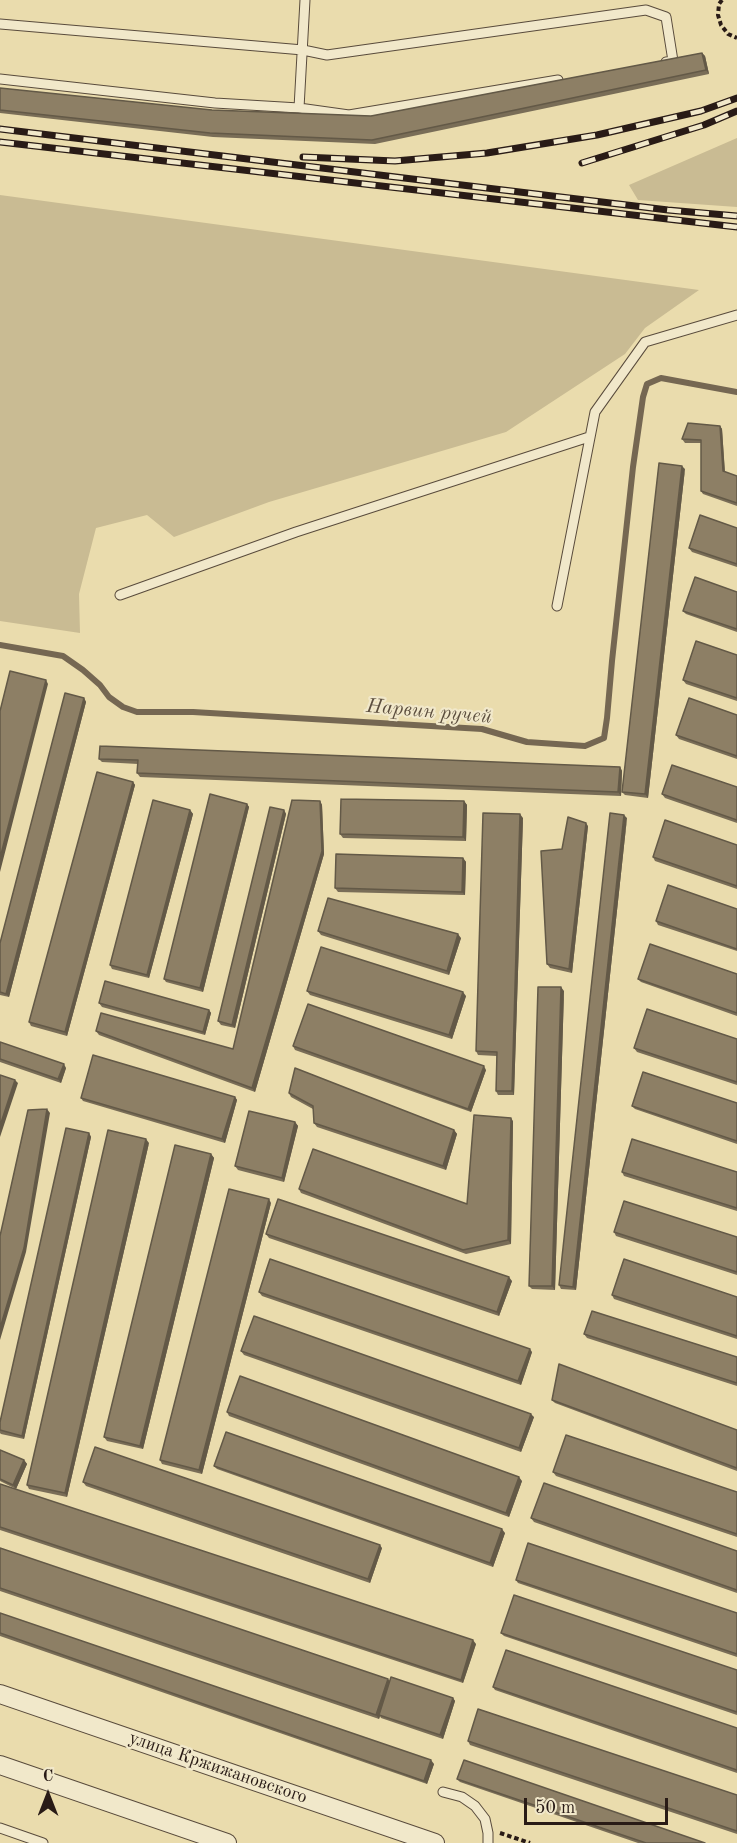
<!DOCTYPE html>
<meta charset="utf-8">
<style>
body{margin:0}
#map{position:relative;width:737px;height:1843px;overflow:hidden;background:#eadcad;font-family:"Old Standard TT",serif}
canvas{display:block}
.north{position:absolute;left:18px;top:1765px;width:60px;height:60px;-webkit-text-stroke:4px #f1e8ca;paint-order:stroke;rotate:0deg;font-size:16px;font-weight:700;line-height:24px;text-align:center;color:#291b16}
.north::after{content:'';display:block;margin:auto;width:21px;height:27px;background:#291b16;clip-path:polygon(50% 0,100% 100%,50% 72%,0 100%)}
.scale{position:absolute;left:524px;top:1798px;width:144px;height:27px;box-sizing:border-box;border:3px solid #291b16;border-top:0;padding-left:8px;font-size:18px;line-height:21px;white-space:nowrap;color:#291b16;-webkit-text-stroke:4px #f1e8ca;paint-order:stroke}
</style>
<div id="map">
<canvas width="737" height="1843"></canvas>
<div class="north">С</div>
<div class="scale">50 m</div>
</div>
<script>
const context = document.querySelector('canvas').getContext('2d');
context.lineJoin = 'round';
function fill(path, color) { context.fillStyle = color; context.fill(path, 'evenodd'); }
const poly = rows => new Path2D(rows.map(r => 'M' + r).join(''));
function strokePath(path, color, width, dash) { context.strokeStyle = color; context.lineWidth = width; context.lineCap = dash ? 'butt' : 'round'; context.setLineDash(dash || []); context.stroke(path); }
function write(font, color, halo, rows, align = 'center') {
  context.font = font + ' "Old Standard TT",serif'; context.lineWidth = 4.5; context.setLineDash([]); context.textBaseline = 'middle'; context.strokeStyle = halo; context.fillStyle = color; for (const [text, x, y, turn = 0] of rows) {
    context.save(); context.translate(x, y); context.rotate((+turn || 0) * Math.PI / 180); context.textAlign = isNaN(turn) ? turn : align; if (halo) context.strokeText(text, 0, 0); context.fillText(text, 0, 0); context.restore();
  }
}
fill(poly([
 [737,138,737,207,638,200,629,185],
 [0,195,699,290,645,328,625,354,506,432,269,502,174,537,147,515,96,528,79,594,80,633,0,621]
]), '#c9bb93');
strokePath(poly([
 [0,645,63,656,83,670,100,685,109,697,123,707,137,712,193,712,482,729,527,742,585,746,604,738,607,718,612,661,633,467,643,397,647,384,661,378,737,392]
]), '#756752', 6);
const service = poly([
 [0,24,303,50,327,55,646,10,666,17,673,61,666,62],
 [0,79,215,103,299,108,349,115,558,80],
 [299,108,305,0],
 [120,595,296,532,589,437],
 [557,606,595,412,645,342,737,315],
 [443,1792,462,1797,475,1806,485,1819,488,1833,488,1843],
 [0,1828,43,1843]
]);
const minor = poly([
 [0,1694,435,1843],
 [0,1765,227,1843]
]);
strokePath(service, '#594b3c', 11);
strokePath(minor, '#594b3c', 20);
strokePath(poly([
 [722,0,719,4,718,15,721,25,728,34,737,38],
 [500,1833,530,1843]
]), '#291b16', 4, [4.5, 3]);
strokePath(service, '#f1e8ca', 9);
strokePath(minor, '#f1e8ca', 18);
const rail = poly([
 [0,129,668,210,737,216],
 [0,142,737,227],
 [303,157,395,161,487,153,597,135,701,111,737,98],
 [582,163,704,125,737,111]
]);
strokePath(rail, '#291b16', 7);
strokePath(rail, '#f1e8ca', 4.5, [14]);
fill(poly([
 [702,53,705,56,709,74,375,144,213,137,0,113,0,88,212,110,371,116],
 [720,426,722,429,725,472,737,476,737,506,703,494,701,491,701,443,685,443,682,439],
 [685,469,648,798,625,795,622,792],
 [737,528,737,567,692,552,689,548],
 [737,592,737,632,686,614,683,611],
 [737,655,737,701,686,684,683,680],
 [84,698,86,702,9,997,0,995,0,943],
 [737,715,737,759,679,739,676,735],
 [99,759,620,767,622,771,621,796,140,777,137,773,138,764,102,762],
 [133,782,135,785,67,1036,31,1026,29,1022],
 [737,787,737,823,665,798,662,794],
 [320,801,322,805,324,854,255,1092,99,1035,96,1031,233,1049],
 [464,801,467,805,466,841,343,838,340,834],
 [247,804,249,807,203,992,166,982,164,979],
 [190,810,193,814,149,978,112,969,110,965],
 [284,810,286,814,235,1028,221,1025,218,1021],
 [523,818,514,1095,498,1095,496,1091,497,1056,478,1055,476,1051],
 [627,818,576,1290,561,1289,559,1285],
 [588,826,572,973,550,968,547,964,562,849],
 [737,845,737,889,655,861,653,857],
 [463,858,466,862,465,895,338,892,335,888],
 [737,909,737,951,658,925,656,921],
 [318,931,461,938,449,975,321,935],
 [737,974,737,1016,641,982,638,979],
 [307,991,466,996,452,1039,310,995],
 [564,991,555,1290,532,1289,529,1286],
 [99,1003,209,1010,211,1013,205,1035,102,1007],
 [737,1039,737,1085,637,1052,634,1048],
 [0,1042,66,1068,61,1083,0,1062],
 [293,1046,486,1070,471,1112,295,1050],
 [289,1093,454,1130,457,1134,446,1170,317,1127,314,1123,313,1109,291,1097],
 [235,1097,237,1100,225,1143,83,1101,81,1098],
 [737,1103,737,1144,635,1109,632,1106],
 [513,1121,511,1244,466,1254,301,1193,299,1189,467,1204],
 [295,1122,298,1126,284,1182,238,1170,235,1166],
 [89,1133,91,1137,24,1439,1,1434,0,1433,0,1422],
 [149,1143,67,1497,29,1489,27,1485],
 [211,1154,214,1158,143,1449,107,1441,104,1437],
 [622,1172,737,1172,737,1211,624,1176],
 [271,1203,202,1474,162,1464,160,1460],
 [614,1232,737,1237,737,1275,616,1236],
 [266,1234,512,1281,499,1316,269,1238],
 [259,1292,532,1352,521,1385,262,1296],
 [612,1295,737,1297,737,1339,614,1299],
 [584,1334,737,1357,737,1386,587,1338],
 [241,1351,534,1417,521,1452,244,1355],
 [552,1400,737,1430,737,1471,555,1403],
 [227,1412,522,1481,509,1517,229,1416],
 [0,1450,24,1460,27,1464,16,1489,0,1481],
 [214,1466,505,1533,493,1567,217,1469],
 [553,1472,737,1492,737,1537,556,1476],
 [83,1482,382,1548,370,1583,86,1486],
 [0,1484,476,1644,463,1683,0,1530],
 [531,1518,737,1551,737,1593,534,1522],
 [0,1548,390,1681,453,1698,455,1701,443,1739,381,1718,380,1716,379,1719,0,1591],
 [516,1580,737,1613,737,1657,518,1583],
 [0,1613,434,1764,427,1784,0,1636],
 [501,1633,737,1670,737,1715,504,1636],
 [493,1687,737,1728,737,1773,495,1690],
 [468,1741,737,1795,737,1834,470,1745],
 [457,1779,705,1843,638,1843,460,1782]
]), '#796d57');
fill(poly([
 [702,53,705,56,709,74,706,70],
 [720,426,722,429,725,475,723,471],
 [682,466,685,469,648,798,645,794],
 [46,680,48,684,0,872,0,858],
 [84,698,86,702,9,997,6,994],
 [620,767,622,771,621,796,618,792],
 [133,782,135,785,67,1036,65,1032],
 [320,801,322,805,324,854,255,1092,252,1088],
 [464,801,467,805,466,841,463,837],
 [247,804,249,807,203,992,200,988],
 [190,810,193,814,149,978,147,975],
 [284,810,286,814,235,1028,232,1025],
 [520,814,523,818,514,1095,512,1091],
 [624,815,627,818,576,1290,573,1287],
 [586,823,588,826,572,973,569,969],
 [463,858,466,862,465,895,462,892],
 [458,934,461,938,449,975,447,971],
 [561,987,564,991,555,1290,552,1286],
 [463,992,466,996,452,1039,449,1035],
 [209,1010,211,1013,205,1035,203,1032],
 [64,1064,66,1068,61,1083,58,1079],
 [484,1066,486,1070,471,1112,468,1109],
 [15,1080,18,1083,0,1137,0,1126],
 [235,1097,237,1100,225,1143,222,1139],
 [47,1109,50,1113,26,1252,0,1340,0,1328],
 [511,1118,513,1121,511,1244,508,1240],
 [295,1122,298,1126,284,1182,282,1178],
 [454,1130,457,1134,446,1170,443,1166],
 [89,1133,91,1137,24,1439,22,1436],
 [146,1139,149,1143,67,1497,65,1493],
 [211,1154,214,1158,143,1449,140,1446],
 [269,1199,271,1203,202,1474,199,1470],
 [509,1277,512,1281,499,1316,497,1312],
 [530,1349,532,1352,521,1385,518,1381],
 [531,1414,534,1417,521,1452,519,1448],
 [24,1460,27,1464,16,1489,13,1485],
 [519,1477,522,1481,509,1517,506,1513],
 [502,1529,505,1533,493,1567,490,1563],
 [380,1545,382,1548,370,1583,368,1579],
 [473,1640,476,1644,463,1683,461,1680],
 [388,1679,391,1683,379,1715,380,1716,379,1719,376,1715],
 [453,1698,455,1701,443,1739,440,1735],
 [431,1760,434,1764,427,1784,424,1781]
]), '#635947');
const building = poly([
 [702,53,706,70,372,140,210,133,0,110,0,88,212,110,371,116,702,53],
 [688,423,720,426,723,471,737,476,737,503,701,491,701,440,682,439,688,423],
 [659,463,682,466,645,794,622,792,659,463],
 [700,515,737,528,737,564,689,548,700,515],
 [695,577,737,592,737,629,683,611,695,577],
 [696,641,737,655,737,698,683,680,696,641],
 [10,671,46,680,0,858,0,711,10,671],
 [65,693,84,698,6,994,0,992,0,943,65,693],
 [689,698,737,715,737,756,676,735,689,698],
 [100,746,620,767,618,792,137,773,138,760,99,759,100,746],
 [672,765,737,787,737,820,662,794,672,765],
 [97,772,133,782,65,1032,29,1022,97,772],
 [210,794,247,804,200,988,164,979,210,794],
 [341,799,464,801,463,837,340,834,341,799],
 [153,800,190,810,147,975,110,965,153,800],
 [292,800,320,801,322,851,252,1088,96,1031,101,1013,233,1049,292,800],
 [270,807,284,810,232,1025,218,1021,270,807],
 [483,813,520,814,512,1091,496,1091,497,1052,476,1051,483,813],
 [610,813,624,815,573,1287,559,1285,610,813],
 [568,817,586,823,569,969,547,964,541,851,562,849,568,817],
 [665,820,737,845,737,886,653,857,665,820],
 [336,854,463,858,462,892,335,888,336,854],
 [668,885,737,909,737,949,656,921,668,885],
 [328,898,458,934,447,971,318,931,328,898],
 [650,944,737,974,737,1013,638,979,650,944],
 [321,947,463,992,449,1035,307,991,321,947],
 [105,981,209,1010,203,1032,99,1003,105,981],
 [538,987,561,987,552,1286,529,1286,538,987],
 [308,1004,484,1066,468,1109,293,1046,308,1004],
 [647,1009,737,1039,737,1082,634,1048,647,1009],
 [0,1042,64,1064,58,1079,0,1059,0,1042],
 [93,1055,235,1097,222,1139,81,1098,93,1055],
 [295,1068,454,1130,443,1166,314,1123,313,1106,289,1093,295,1068],
 [643,1072,737,1103,737,1141,632,1106,643,1072],
 [0,1075,15,1080,0,1126,0,1075],
 [47,1109,24,1248,0,1328,0,1236,28,1110,47,1109],
 [249,1111,295,1122,282,1178,235,1166,249,1111],
 [474,1115,511,1118,508,1240,463,1250,299,1189,313,1149,467,1204,474,1115],
 [66,1128,89,1133,22,1436,0,1430,0,1422,66,1128],
 [108,1130,146,1139,65,1493,27,1485,108,1130],
 [632,1139,737,1172,737,1208,622,1172,632,1139],
 [175,1145,211,1154,140,1446,104,1437,175,1145],
 [229,1189,269,1199,199,1470,160,1460,229,1189],
 [278,1199,509,1277,497,1312,266,1234,278,1199],
 [624,1201,737,1237,737,1272,614,1232,624,1201],
 [270,1259,530,1349,518,1381,259,1292,270,1259],
 [624,1259,737,1297,737,1336,612,1295,624,1259],
 [592,1311,737,1357,737,1383,584,1334,592,1311],
 [254,1316,531,1414,519,1448,241,1351,254,1316],
 [559,1364,737,1430,737,1468,552,1400,559,1364],
 [240,1376,519,1477,506,1513,227,1412,240,1376],
 [226,1432,502,1529,490,1563,214,1466,226,1432],
 [566,1435,737,1492,737,1534,553,1472,566,1435],
 [95,1447,380,1545,368,1579,83,1482,95,1447],
 [0,1450,24,1460,13,1485,0,1479,0,1450],
 [544,1483,737,1551,737,1590,531,1518,544,1483],
 [0,1484,473,1640,461,1680,0,1527,0,1484],
 [528,1543,737,1613,737,1654,516,1580,528,1543],
 [0,1548,388,1679,376,1715,0,1588,0,1548],
 [514,1595,737,1670,737,1712,501,1633,514,1595],
 [0,1613,431,1760,424,1781,0,1633,0,1613],
 [506,1650,737,1728,737,1770,493,1687,506,1650],
 [391,1677,453,1698,440,1735,379,1715,391,1677],
 [478,1709,737,1795,737,1831,468,1741,478,1709],
 [464,1760,705,1843,646,1843,457,1779,464,1760]
]);
fill(building, '#8d7f65');
strokePath(building, '#635947', 1.5);
write('18px', '#291b16', '#f1e8ca', [
 ["улица Кржижановского",218,1768,19]
]);
write('italic 20px', '#5c4e3e', '#f1e8ca', [
 ["Нарвин ручей",429,712,5]
]);
</script>
